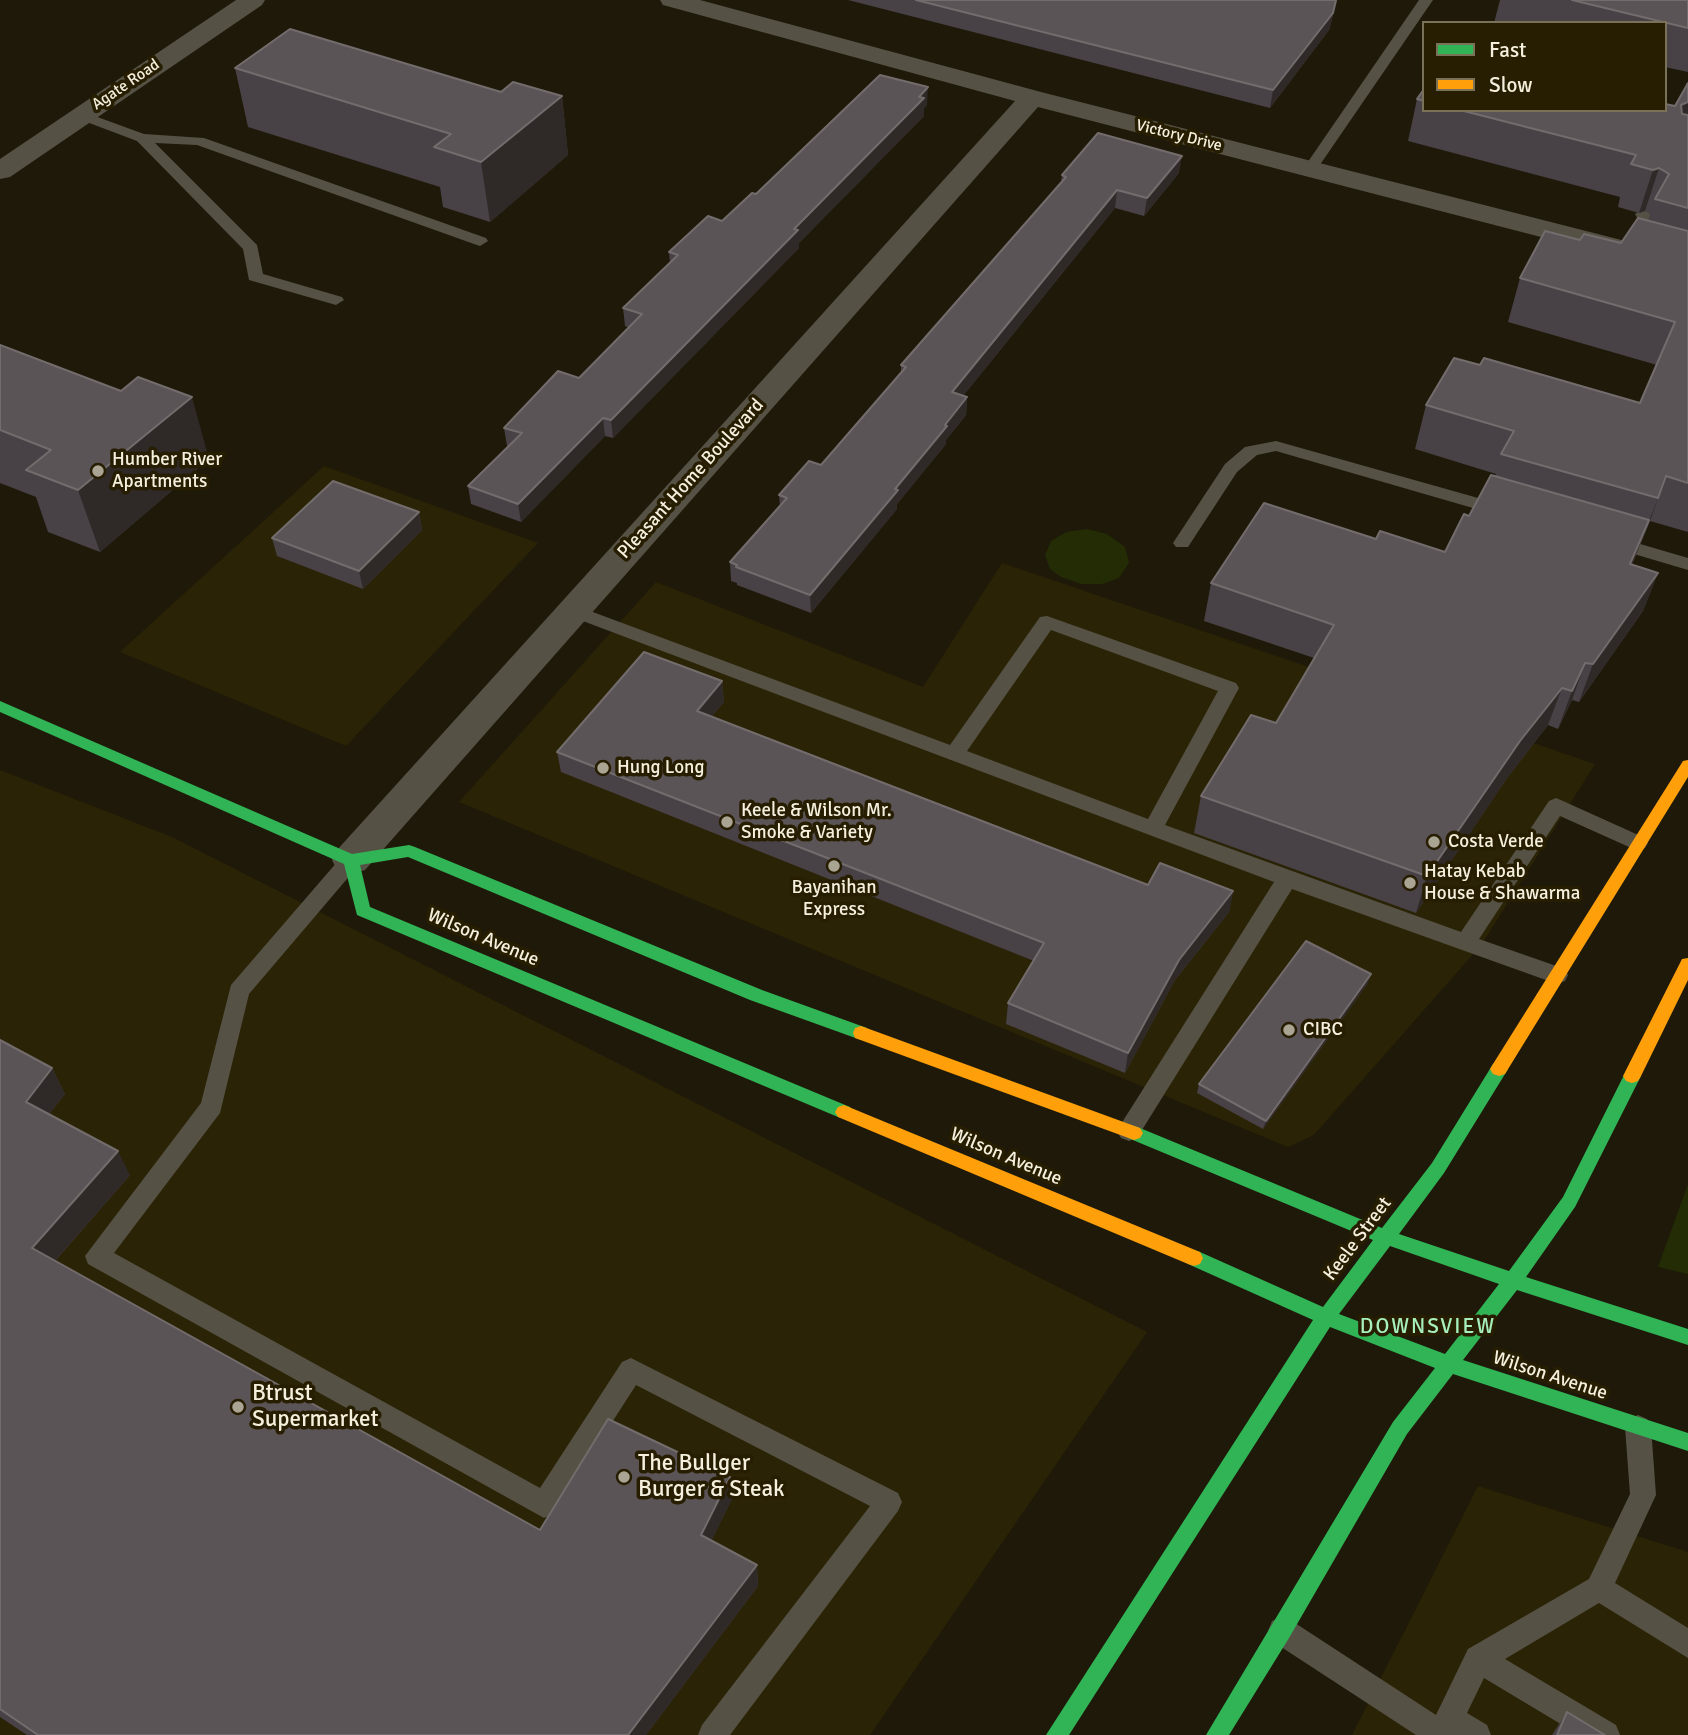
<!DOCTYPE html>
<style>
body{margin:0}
#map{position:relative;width:1688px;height:1735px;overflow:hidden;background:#1e1909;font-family:Signika,sans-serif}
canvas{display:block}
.legend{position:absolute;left:1422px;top:21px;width:245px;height:91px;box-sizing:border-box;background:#271d00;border:2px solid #797158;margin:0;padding:9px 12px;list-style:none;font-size:21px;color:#f5f0dd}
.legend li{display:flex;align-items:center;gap:14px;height:35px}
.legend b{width:35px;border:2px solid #797158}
</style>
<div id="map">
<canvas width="1688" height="1735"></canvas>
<ul class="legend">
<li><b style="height:9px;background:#30b455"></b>Fast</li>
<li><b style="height:9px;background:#ff9f0a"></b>Slow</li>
</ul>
</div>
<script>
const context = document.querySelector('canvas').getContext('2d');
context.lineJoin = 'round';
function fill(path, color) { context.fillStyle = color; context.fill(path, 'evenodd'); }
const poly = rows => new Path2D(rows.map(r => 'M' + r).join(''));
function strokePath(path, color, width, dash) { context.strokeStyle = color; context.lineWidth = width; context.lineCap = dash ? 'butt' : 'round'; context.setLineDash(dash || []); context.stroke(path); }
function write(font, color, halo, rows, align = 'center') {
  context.font = font + ' Signika,sans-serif'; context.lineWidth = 7; context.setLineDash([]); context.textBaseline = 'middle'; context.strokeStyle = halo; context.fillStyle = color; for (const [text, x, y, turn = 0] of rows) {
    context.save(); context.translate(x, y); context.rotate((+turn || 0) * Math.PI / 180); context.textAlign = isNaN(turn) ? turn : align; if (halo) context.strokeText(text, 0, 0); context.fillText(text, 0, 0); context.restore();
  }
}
fill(poly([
 [324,466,538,543,346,746,120,652],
 [1002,563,1595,764,1482,944,1314,1135,1288,1147,459,802,656,582,923,687],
 [0,770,172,837,1147,1332,870,1735,0,1735],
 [1478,1486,1688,1552,1688,1735,1352,1735]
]), '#2b2306');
fill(poly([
 [1087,529,1107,534,1125,547,1129,563,1119,578,1102,584,1081,584,1061,577,1050,569,1045,555,1051,541,1066,532],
 [1688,1184,1688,1274,1658,1267]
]), '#232c05');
fill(poly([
 [1419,0,1433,0,1315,172,1305,172,1303,169,1419,0],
 [81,111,144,134,204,138,486,238,488,241,480,246,474,244,197,145,155,143,257,245,263,274,342,297,344,300,336,305,249,280,243,249,137,141,76,118,74,115,76,112,81,111],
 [1643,209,1654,212,1657,215,1649,221,1639,221,1635,214,1643,209],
 [1276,441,1510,507,1513,511,1504,517,1276,451,1257,455,1237,472,1188,547,1176,547,1173,543,1225,464,1245,447,1276,441],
 [1613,536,1688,558,1688,570,1607,546,1604,542,1607,538,1613,536],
 [574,605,950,745,1040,617,1047,616,1236,683,1239,688,1165,825,1461,932,1549,801,1556,798,1563,801,1645,838,1648,843,1645,848,1638,851,1560,816,1479,939,1565,969,1568,975,1565,981,1557,984,1292,889,1137,1138,1129,1141,1121,1138,1117,1131,1121,1124,1274,882,567,615,565,611,567,607,574,605],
 [1051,630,1218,691,1148,819,967,751,1051,630],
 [351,852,358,854,361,860,358,866,249,994,220,1113,114,1253,540,1488,622,1362,631,1358,898,1493,902,1502,898,1511,730,1735,698,1735,702,1725,870,1506,636,1385,553,1514,544,1518,88,1264,85,1256,201,1103,231,985,344,854,351,852],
 [1638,1415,1647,1419,1651,1427,1656,1495,1615,1583,1688,1628,1688,1658,1599,1603,1505,1659,1616,1725,1620,1735,1579,1735,1484,1678,1467,1713,1487,1725,1491,1735,1416,1735,1272,1641,1268,1631,1272,1621,1282,1617,1292,1621,1436,1715,1468,1649,1589,1579,1630,1494,1625,1427,1629,1419,1638,1415]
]), '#555245');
fill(poly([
 [236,0,265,0,262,5,10,177,0,179,0,159,236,0],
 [660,0,700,0,1041,92,1688,257,1688,275,1038,107,365,870,351,874,337,870,332,860,337,850,1015,101,663,5,660,0]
]), '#555245');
fill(poly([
 [0,701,352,854,409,845,415,847,762,990,867,1028,869,1033,867,1038,861,1040,750,1000,408,857,360,865,370,907,850,1107,853,1112,850,1117,844,1119,838,1117,357,915,344,864,0,712,0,701],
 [1499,1062,1505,1064,1508,1069,1505,1074,1444,1173,1399,1234,1509,1271,1563,1197,1626,1071,1632,1069,1638,1071,1641,1076,1575,1207,1526,1277,1688,1329,1688,1345,1517,1290,1463,1360,1688,1433,1688,1451,1453,1374,1407,1434,1289,1638,1229,1735,1206,1735,1393,1422,1435,1368,1330,1327,1069,1735,1046,1735,1313,1320,1188,1264,1185,1258,1188,1252,1194,1250,1200,1252,1323,1307,1373,1240,1128,1138,1125,1133,1128,1128,1134,1126,1140,1128,1382,1228,1432,1163,1493,1064,1499,1062],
 [1390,1246,1499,1284,1445,1354,1339,1314,1390,1246]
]), '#30b455');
fill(poly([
 [1688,760,1688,777,1505,1074,1499,1076,1493,1074,1490,1069,1493,1064,1683,761,1688,760],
 [1688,958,1688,980,1641,1076,1638,1081,1632,1083,1626,1081,1623,1076,1682,959,1688,958],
 [861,1026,1140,1128,1143,1133,1140,1138,1134,1140,855,1038,853,1033,855,1028,861,1026],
 [844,1105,1200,1252,1203,1258,1200,1264,1194,1266,1188,1264,838,1117,835,1112,838,1107,844,1105]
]), '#ff9f0a');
fill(poly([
 [848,0,1337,0,1329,30,1270,108],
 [1500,0,1688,0,1688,72,1665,67,1665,23,1494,23],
 [235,68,562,96,568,155,490,222,443,207,440,187,248,127],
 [1688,83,1688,532,1650,521,1632,565,1658,573,1643,611,1579,702,1572,700,1558,729,1548,725,1507,778,1416,913,1194,833,1201,796,1276,723,1314,658,1204,621,1211,583,1376,539,1445,552,1496,474,1415,449,1426,405,1480,365,1640,403,1657,365,1508,322,1520,278,1580,240,1621,243,1648,221,1650,214,1645,211,1639,213,1618,207,1620,197,1408,141,1417,99,1424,89,1424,110,1665,110,1675,106],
 [927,105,924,108,924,116,799,243,799,248,613,438,605,436,521,522,471,504,468,486,508,446,507,446,504,428,579,378,629,328,625,326,623,308,670,263,669,252,722,221,756,194],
 [1179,173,1144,216,1115,208,963,396,967,397,966,415,946,440,946,444,897,504,897,509,811,613,737,585,737,583,731,581,730,562,780,506,779,495,821,465,901,373,901,365,1061,182,1062,175],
 [0,345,209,459,100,552,48,532,36,497,0,483],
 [419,512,422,530,363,589,277,556,272,538],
 [722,681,724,702,711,717,1148,885,1233,891,1229,912,1175,980,1125,1073,1006,1024,1008,1003,1034,961,561,772,557,752],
 [1368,983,1263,1129,1197,1093,1199,1084],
 [0,1040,52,1068,65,1094,49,1114,130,1175,55,1261,540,1530,732,1499,711,1541,757,1565,758,1586,646,1735,27,1735,0,1717],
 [1567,1712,1605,1735,1552,1735]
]), '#484146');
fill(poly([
 [1336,0,1337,0,1329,30,1270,108,1273,90],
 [928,87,927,105,924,108,924,116,799,243,799,248,613,438,611,420,794,229],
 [562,96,568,155,490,222,481,162],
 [1688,102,1688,126,1668,148,1681,105],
 [1182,156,1179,173,1144,216,1147,198],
 [1659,168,1645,211,1639,213,1653,170],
 [1117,190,1115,208,951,411,952,392],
 [192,397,209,459,100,552,78,490],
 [967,397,966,415,946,440,946,444,897,504,897,509,811,613,810,595],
 [603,418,605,436,521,522,518,504],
 [1666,476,1650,521,1641,542,1658,498],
 [419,512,422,530,363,589,359,571],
 [1649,520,1635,557,1617,602,1630,564],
 [1658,573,1643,611,1579,702,1593,664],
 [1585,663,1572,700,1558,729,1572,691],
 [722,681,724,702,698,732,697,711],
 [1562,688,1548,725,1507,778,1416,913,1427,876,1520,741],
 [1233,891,1229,912,1175,980,1125,1073,1128,1053,1179,960],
 [1371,974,1368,983,1263,1129,1266,1121],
 [52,1068,65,1094,39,1127,26,1102],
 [118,1151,130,1175,45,1272,32,1248],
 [730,1477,732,1499,704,1556,701,1535],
 [757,1565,758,1586,646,1735,628,1735]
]), '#2f2927');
const building = poly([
 [916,0,1336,0,1333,13,1273,90,916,0],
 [1572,0,1688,0,1688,28,1572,0],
 [290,29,501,92,513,82,562,96,481,162,434,147,451,134,235,68,290,29],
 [880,75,928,87,919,97,924,98,794,229,798,230,611,420,603,418,518,504,468,486,522,433,504,428,558,371,579,378,642,314,623,308,678,255,669,252,708,216,722,221,752,193,756,194,880,75],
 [1688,83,1688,102,1681,105,1682,114,1688,115,1688,208,1655,199,1669,174,1659,168,1653,170,1631,164,1636,155,1460,110,1665,110,1665,104,1675,106,1688,83],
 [1424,89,1424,101,1417,99,1424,89],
 [1098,133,1182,156,1147,198,1117,190,952,392,967,397,945,425,947,426,895,489,898,490,810,595,736,567,737,565,730,562,787,498,779,495,809,461,821,465,906,367,901,365,1066,177,1062,175,1098,133],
 [1638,218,1688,231,1688,483,1666,476,1658,498,1501,454,1514,431,1426,405,1454,358,1480,365,1484,358,1640,403,1675,322,1520,278,1545,231,1580,240,1584,234,1621,243,1638,218],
 [0,345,121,391,138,377,192,397,78,490,26,470,51,450,0,430,0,345],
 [1491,475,1649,520,1630,564,1658,573,1593,664,1585,663,1572,691,1562,688,1520,741,1427,876,1201,796,1251,715,1276,723,1334,625,1211,583,1264,503,1376,539,1380,531,1445,552,1464,514,1469,516,1491,475],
 [333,481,419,512,359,571,272,538,333,481],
 [644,652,722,681,697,711,1148,885,1160,863,1233,891,1179,960,1128,1053,1008,1003,1044,943,557,752,644,652],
 [1306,941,1371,974,1266,1121,1199,1084,1306,941],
 [0,1040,52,1068,26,1102,118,1151,32,1248,540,1530,608,1419,730,1477,701,1535,757,1565,628,1735,38,1735,0,1709,0,1040],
 [1567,1712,1605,1735,1557,1735,1567,1712]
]);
fill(building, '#5b5457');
strokePath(building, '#736c6c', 2);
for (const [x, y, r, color] of [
 [98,471,7,"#aaa593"],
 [603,768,7,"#aaa593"],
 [727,822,7,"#aaa593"],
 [1434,842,7,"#aaa593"],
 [834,866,7,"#aaa593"],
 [1410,883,7,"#aaa593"],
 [1289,1030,7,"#aaa593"],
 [238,1407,7,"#aaa593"],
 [624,1477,7,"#aaa593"]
]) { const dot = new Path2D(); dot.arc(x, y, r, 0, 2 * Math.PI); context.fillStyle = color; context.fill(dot); strokePath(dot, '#271d00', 2.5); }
write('16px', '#f5f0dd', '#271d00', [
 ["Agate Road",126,85,-34],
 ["Victory Drive",1179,136,14]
]);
write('19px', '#f5f0dd', '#271d00', [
 ["Humber River",112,460],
 ["Apartments",112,482],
 ["Hung Long",617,768],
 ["Keele & Wilson Mr.",741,811],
 ["Smoke & Variety",741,833],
 ["Costa Verde",1448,842],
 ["Hatay Kebab",1424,872],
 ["House & Shawarma",1424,894],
 ["Bayanihan",834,888,"center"],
 ["Express",834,910,"center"],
 ["CIBC",1303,1030]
], 'left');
write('19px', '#f5f0dd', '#271d00', [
 ["Pleasant Home Boulevard",691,479,-48],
 ["Wilson Avenue",483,938,23],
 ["Wilson Avenue",1006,1157,23],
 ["Keele Street",1358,1239,-53],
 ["Wilson Avenue",1550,1376,18]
]);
context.letterSpacing = '2px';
write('21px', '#a7f0be', '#271d00', [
 ["DOWNSVIEW",1428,1327]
]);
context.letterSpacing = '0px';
write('23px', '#f5f0dd', '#271d00', [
 ["Btrust",252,1394],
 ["Supermarket",252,1420],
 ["The Bullger",638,1464],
 ["Burger & Steak",638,1490]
], 'left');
</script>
